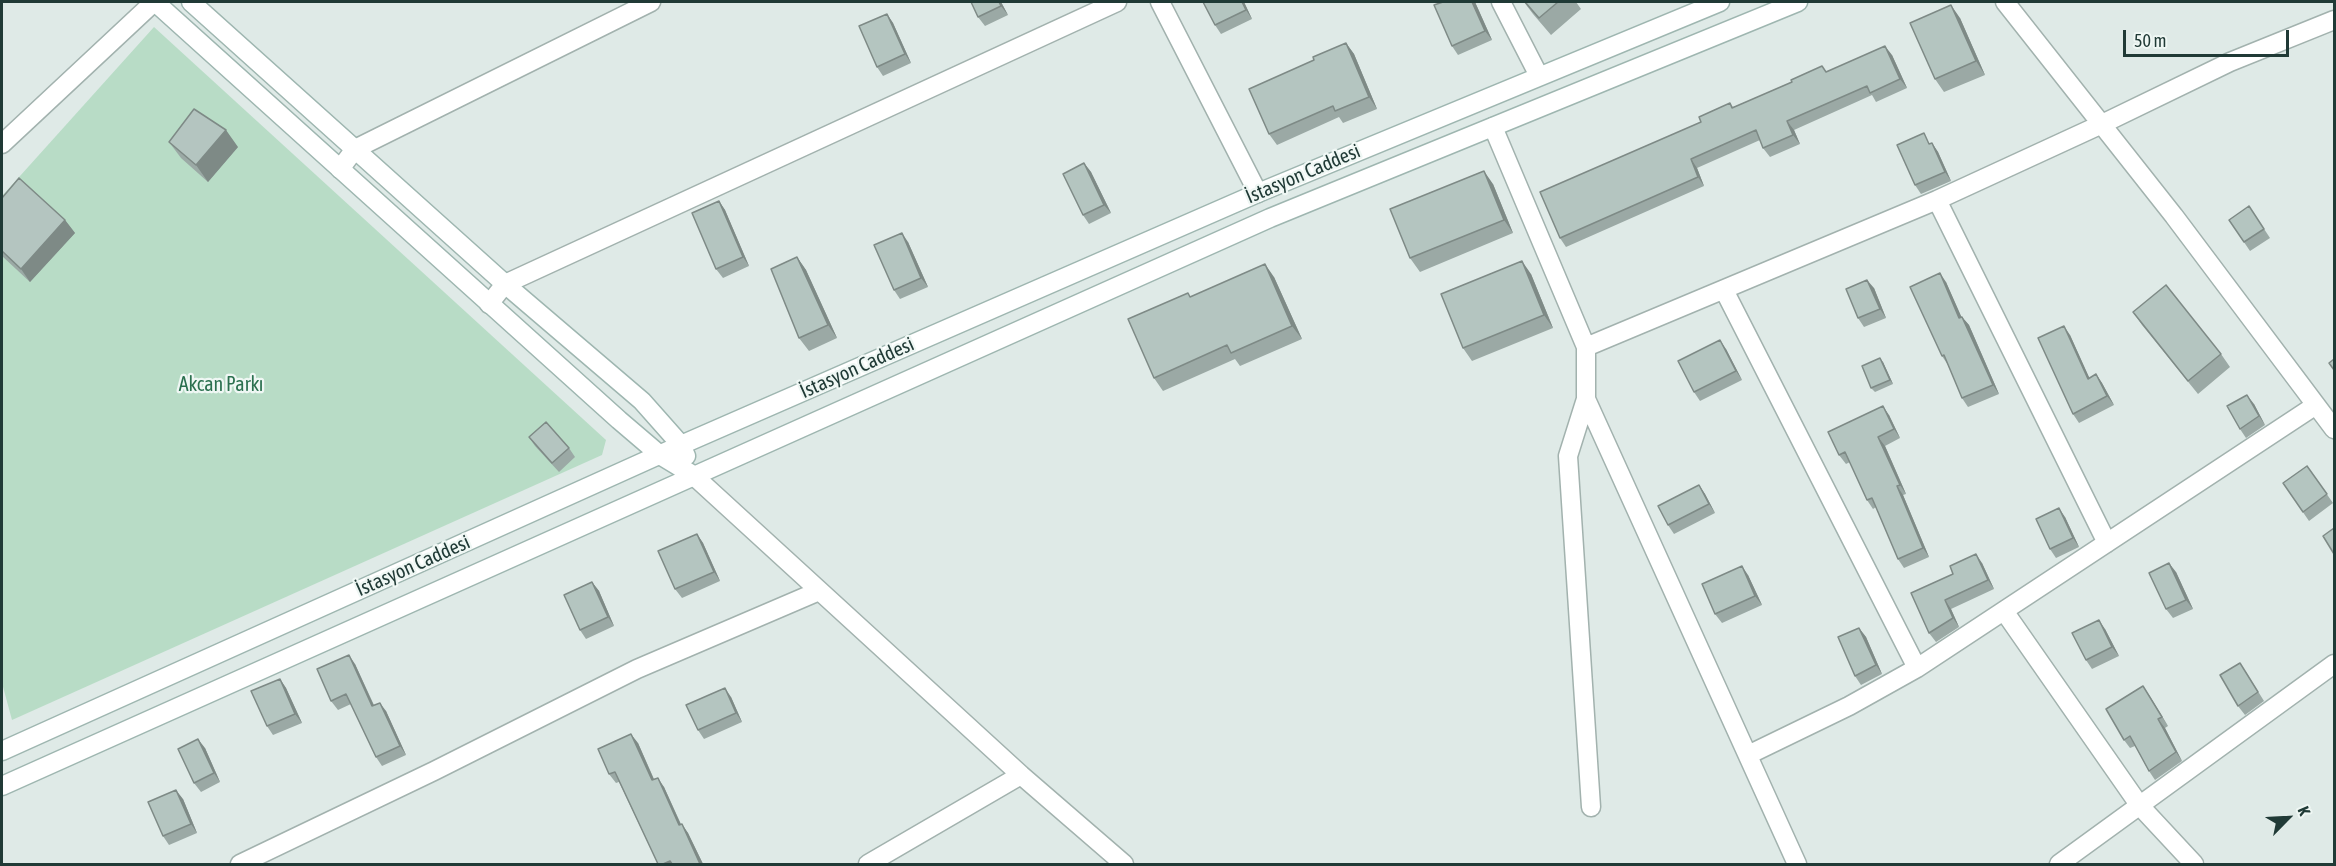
<!DOCTYPE html>
<meta charset="utf-8">
<style>
body{margin:0}
#map{position:relative;width:2336px;height:866px;overflow:hidden;background:#dfeae7;font-family:"Asap Condensed",sans-serif}
canvas{display:block}
.frame{position:absolute;inset:0;border:3px solid #203a36;pointer-events:none}
.north{position:absolute;left:2258px;top:788px;width:60px;height:60px;-webkit-text-stroke:4px #eff7f4;paint-order:stroke;rotate:66deg;font-size:16px;font-weight:700;line-height:24px;text-align:center;color:#203a36}
.north::after{content:'';display:block;margin:auto;width:21px;height:27px;background:#203a36;clip-path:polygon(50% 0,100% 100%,50% 72%,0 100%)}
.scale{position:absolute;left:2123px;top:30px;width:166px;height:27px;box-sizing:border-box;border:3px solid #203a36;border-top:0;padding-left:8px;font-size:18px;line-height:21px;white-space:nowrap;color:#203a36;-webkit-text-stroke:4px #eff7f4;paint-order:stroke}
</style>
<div id="map">
<canvas width="2336" height="866"></canvas>
<div class="frame"></div>
<div class="north">K</div>
<div class="scale">50 m</div>
</div>
<script>
const context = document.querySelector('canvas').getContext('2d');
context.lineJoin = 'round';
function fill(path, color) { context.fillStyle = color; context.fill(path, 'evenodd'); }
const poly = rows => new Path2D(rows.map(r => 'M' + r).join(''));
function strokePath(path, color, width, dash) { context.strokeStyle = color; context.lineWidth = width; context.lineCap = dash ? 'butt' : 'round'; context.setLineDash(dash || []); context.stroke(path); }
function write(font, color, halo, rows, align = 'center') {
  context.font = font + ' "Asap Condensed",sans-serif'; context.lineWidth = 4.5; context.setLineDash([]); context.textBaseline = 'middle'; context.strokeStyle = halo; context.fillStyle = color; for (const [text, x, y, turn = 0] of rows) {
    context.save(); context.translate(x, y); context.rotate((+turn || 0) * Math.PI / 180); context.textAlign = isNaN(turn) ? turn : align; if (halo) context.strokeText(text, 0, 0); context.fillText(text, 0, 0); context.restore();
  }
}
fill(poly([
 [154,27,606,440,602,455,12,720,2,683,2,196]
]), '#b8dcc6');
const street = poly([
 [1160,2,1258,193],
 [1501,2,1539,76],
 [2005,2,2174,216,2334,429],
 [1493,127,1586,347,1937,200,2102,124,2230,62,2334,20],
 [2,144,154,2],
 [340,169,355,149,651,2],
 [1937,200,2107,543],
 [1724,290,1917,668],
 [489,304,505,284,1117,2],
 [1586,347,1586,399,1568,456,1591,807],
 [1586,399,1797,864],
 [693,475,1021,775,1124,864],
 [2004,611,2140,806,2194,864],
 [1748,755,1849,706,1917,668,2316,405],
 [240,864,434,771,637,669,819,591],
 [868,864,1021,775],
 [2059,864,2334,664]
]);
const secondary = poly([
 [155,2,619,420,660,455,693,475],
 [191,2,505,284,642,401,681,445,686,456],
 [2,751,681,445,1258,193,1720,2],
 [2,786,1270,218,1798,2]
]);
strokePath(street, '#a2b2ae', 21);
strokePath(secondary, '#9eb6b0', 21);
strokePath(street, '#fff', 18);
strokePath(secondary, '#fff', 18);
fill(poly([
 [971,2,1001,2,1008,15,985,26,978,17],
 [1203,2,1244,2,1252,19,1221,34,1215,25],
 [1475,2,1492,40,1458,55,1452,46],
 [1524,2,1576,2,1581,9,1551,35,1533,14],
 [887,14,893,23,911,63,883,76,877,67],
 [1960,18,1985,75,1944,92,1935,79],
 [1346,43,1354,54,1377,109,1343,123,1339,117,1277,145,1269,134,1314,60],
 [1892,55,1907,88,1876,102,1872,95,1794,130,1800,144,1770,157,1763,148,1760,140,1697,168,1704,186,1566,247,1560,238,1701,122,1730,103,1733,107,1827,72],
 [169,142,238,147,208,182,181,158],
 [1931,143,1932,143,1938,152,1951,181,1921,194,1915,185],
 [1084,163,1091,172,1111,213,1089,224,1083,215],
 [1493,184,1513,233,1420,272,1410,258],
 [2,198,65,220,75,233,30,282,2,256],
 [719,201,725,210,749,266,723,278,716,269],
 [2249,206,2270,238,2250,251,2229,220],
 [908,242,928,287,900,299,894,290],
 [797,257,806,270,837,338,809,351,799,338],
 [1531,274,1553,328,1472,361,1463,348],
 [1274,277,1302,339,1240,366,1235,359,1163,391,1154,378,1191,297],
 [1946,282,1961,317,1962,317,1969,325,1999,394,1968,407,1962,398,1948,365,1942,356],
 [1874,288,1886,318,1864,327,1858,318],
 [2133,312,2221,354,2230,367,2198,394,2142,325],
 [2070,335,2089,378,2096,374,2102,383,2114,405,2079,423,2073,414],
 [1726,349,1742,380,1700,401,1694,392],
 [1883,362,1893,384,1875,392,1871,388],
 [2254,404,2265,425,2246,438,2240,429],
 [1889,415,1900,438,1885,446,1906,494,1903,495,1929,557,1904,568,1898,559,1876,507,1873,509,1867,500,1850,462,1846,464,1839,455],
 [529,437,569,448,575,457,559,472,535,446],
 [2307,466,2333,503,2309,521,2283,483],
 [1699,485,1705,494,1715,513,1674,534,1668,525],
 [2065,517,2079,547,2056,558,2050,549],
 [697,534,703,543,720,581,682,598,675,589],
 [1982,563,1994,589,1951,609,1959,627,1936,642,1929,633,1911,593],
 [2176,572,2193,609,2173,618,2166,609],
 [1748,575,1762,605,1722,623,1715,614],
 [592,582,599,591,614,626,586,639,580,630],
 [1859,628,1866,637,1882,674,1861,685,1855,676],
 [2105,629,2119,656,2092,669,2086,660],
 [355,664,374,705,386,711,406,755,382,766,376,757,351,704,338,710,331,701],
 [2246,672,2264,701,2245,715,2238,706],
 [280,679,286,688,302,723,273,735,267,726],
 [2149,695,2168,726,2165,728,2182,761,2155,780,2149,771,2135,746,2130,748,2124,740],
 [731,697,742,722,704,739,698,730],
 [638,743,654,779,664,787,681,824,688,833,703,864,658,864,619,782,616,783,609,774],
 [205,748,220,782,201,792,194,783],
 [183,799,197,833,169,845,163,836]
]), '#9ba9a5');
fill(poly([
 [999,2,1001,2,1008,15,1001,6],
 [1242,2,1244,2,1252,19,1246,10],
 [1472,2,1475,2,1492,40,1485,31],
 [1951,5,1960,18,1985,75,1976,61],
 [887,14,893,23,911,63,905,54],
 [1346,43,1354,54,1377,109,1369,97],
 [1885,46,1892,55,1907,88,1900,79],
 [1787,121,1794,130,1800,144,1793,135],
 [226,130,238,147,208,182,196,165],
 [1932,143,1938,152,1951,181,1945,172],
 [1691,159,1697,168,1704,186,1698,177],
 [1084,163,1091,172,1111,213,1104,205],
 [1484,171,1493,184,1513,233,1504,220],
 [719,201,725,210,749,266,743,257],
 [65,220,75,233,30,282,21,269],
 [902,233,908,242,928,287,921,278],
 [797,257,806,270,837,338,828,325],
 [1522,261,1531,274,1553,328,1544,315],
 [1265,264,1274,277,1302,339,1292,326],
 [1940,273,1946,282,1966,327,1959,318],
 [1867,280,1874,288,1886,318,1880,309],
 [1962,317,1969,325,1999,394,1993,385],
 [2064,326,2070,335,2094,388,2088,379],
 [1720,340,1726,349,1742,380,1736,371],
 [1880,358,1883,362,1893,384,1890,380],
 [2096,374,2102,383,2114,405,2107,396],
 [2247,395,2254,404,2265,425,2259,416],
 [1883,406,1889,415,1900,438,1894,429],
 [1878,437,1885,446,1906,494,1900,485],
 [1699,485,1705,494,1715,513,1709,504],
 [1897,486,1903,495,1929,557,1923,548],
 [2059,508,2065,517,2079,547,2073,538],
 [697,534,703,543,720,581,714,572],
 [1976,554,1982,563,1994,589,1988,580],
 [2169,563,2176,572,2193,609,2186,600],
 [1742,566,1748,575,1762,605,1755,596],
 [592,582,599,591,614,626,608,617],
 [1945,600,1951,609,1959,627,1953,618],
 [2099,620,2105,629,2119,656,2112,647],
 [1859,628,1866,637,1882,674,1876,665],
 [349,655,355,664,378,715,372,706],
 [280,679,286,688,302,723,295,714],
 [2143,686,2149,695,2168,726,2162,717],
 [725,688,731,697,742,722,736,713],
 [380,703,386,711,406,755,400,746],
 [2158,719,2165,728,2182,761,2176,752],
 [631,734,638,743,658,789,652,780],
 [198,739,205,748,220,782,214,773],
 [658,778,664,787,685,834,679,825],
 [176,790,183,799,197,833,191,824],
 [682,824,688,833,703,864,700,864]
]), '#7e8a86');
const building = poly([
 [971,2,999,2,1001,6,978,17,971,2],
 [1203,2,1242,2,1246,10,1215,25,1203,2],
 [1443,2,1472,2,1485,31,1452,46,1434,5,1443,2],
 [1525,2,1558,2,1539,18,1525,2],
 [1951,5,1976,61,1935,79,1910,23,1951,5],
 [887,14,905,54,877,67,859,26,887,14],
 [1346,43,1369,97,1335,111,1333,106,1269,134,1249,89,1314,60,1313,57,1346,43],
 [1885,46,1900,79,1870,93,1867,86,1787,121,1793,135,1763,148,1756,130,1691,159,1698,177,1560,238,1540,192,1701,122,1699,117,1730,103,1732,108,1792,82,1791,80,1822,66,1826,72,1885,46],
 [194,109,226,130,196,165,169,142,194,109],
 [1924,133,1929,144,1932,143,1945,172,1915,185,1897,145,1924,133],
 [1084,163,1104,205,1083,215,1063,174,1084,163],
 [1484,171,1504,220,1410,258,1390,209,1484,171],
 [19,178,65,220,21,269,2,251,2,198,19,178],
 [719,201,743,257,716,269,692,213,719,201],
 [2249,206,2264,229,2244,242,2229,220,2249,206],
 [902,233,921,278,894,290,874,245,902,233],
 [797,257,828,325,799,338,771,269,797,257],
 [1522,261,1544,315,1463,348,1441,294,1522,261],
 [1265,264,1292,326,1231,353,1227,345,1154,378,1128,319,1188,293,1190,297,1265,264],
 [1940,273,1959,318,1962,317,1993,385,1962,398,1944,355,1942,356,1910,287,1940,273],
 [1867,280,1880,309,1858,318,1846,289,1867,280],
 [2166,285,2221,354,2188,381,2133,312,2166,285],
 [2064,326,2088,379,2096,374,2107,396,2073,414,2038,338,2064,326],
 [1720,340,1736,371,1694,392,1678,361,1720,340],
 [1880,358,1890,380,1871,388,1862,366,1880,358],
 [2334,359,2334,370,2329,363,2334,359],
 [2247,395,2259,416,2240,429,2227,406,2247,395],
 [1883,406,1894,429,1878,437,1900,485,1897,486,1923,548,1898,559,1872,498,1867,500,1845,452,1839,455,1828,432,1883,406],
 [546,422,569,448,552,463,529,437,546,422],
 [2307,466,2327,494,2303,512,2283,483,2307,466],
 [1699,485,1709,504,1668,525,1658,506,1699,485],
 [2059,508,2073,538,2050,549,2036,519,2059,508],
 [2334,528,2334,554,2323,536,2334,528],
 [697,534,714,572,675,589,658,551,697,534],
 [1976,554,1988,580,1945,600,1953,618,1929,633,1911,593,1953,574,1950,566,1976,554],
 [2169,563,2186,600,2166,609,2149,573,2169,563],
 [1742,566,1755,596,1715,614,1702,584,1742,566],
 [592,582,608,617,580,630,564,595,592,582],
 [2099,620,2112,647,2086,660,2072,633,2099,620],
 [1859,628,1876,665,1855,676,1838,637,1859,628],
 [349,655,372,706,380,703,400,746,376,757,346,694,331,701,317,669,349,655],
 [2240,663,2258,692,2238,706,2220,675,2240,663],
 [280,679,295,714,267,726,251,691,280,679],
 [2143,686,2162,717,2158,719,2176,752,2149,771,2130,736,2124,740,2106,709,2143,686],
 [725,688,736,713,698,730,686,705,725,688],
 [631,734,652,780,658,778,679,825,682,824,700,864,672,864,670,861,663,864,658,864,615,772,609,774,598,749,631,734],
 [198,739,214,773,194,783,178,749,198,739],
 [176,790,191,824,163,836,148,802,176,790]
]);
fill(building, '#b4c5c0');
strokePath(building, '#7e8a86', 1.5);
write('20px', '#203a36', '#eff7f4', [
 ["İstasyon Caddesi",1303,174,-23],
 ["İstasyon Caddesi",857,368,-24],
 ["İstasyon Caddesi",413,566,-24]
]);
write('20px', '#2b704f', '#eff7f4', [
 ["Akcan Parkı",221,385]
]);
</script>
